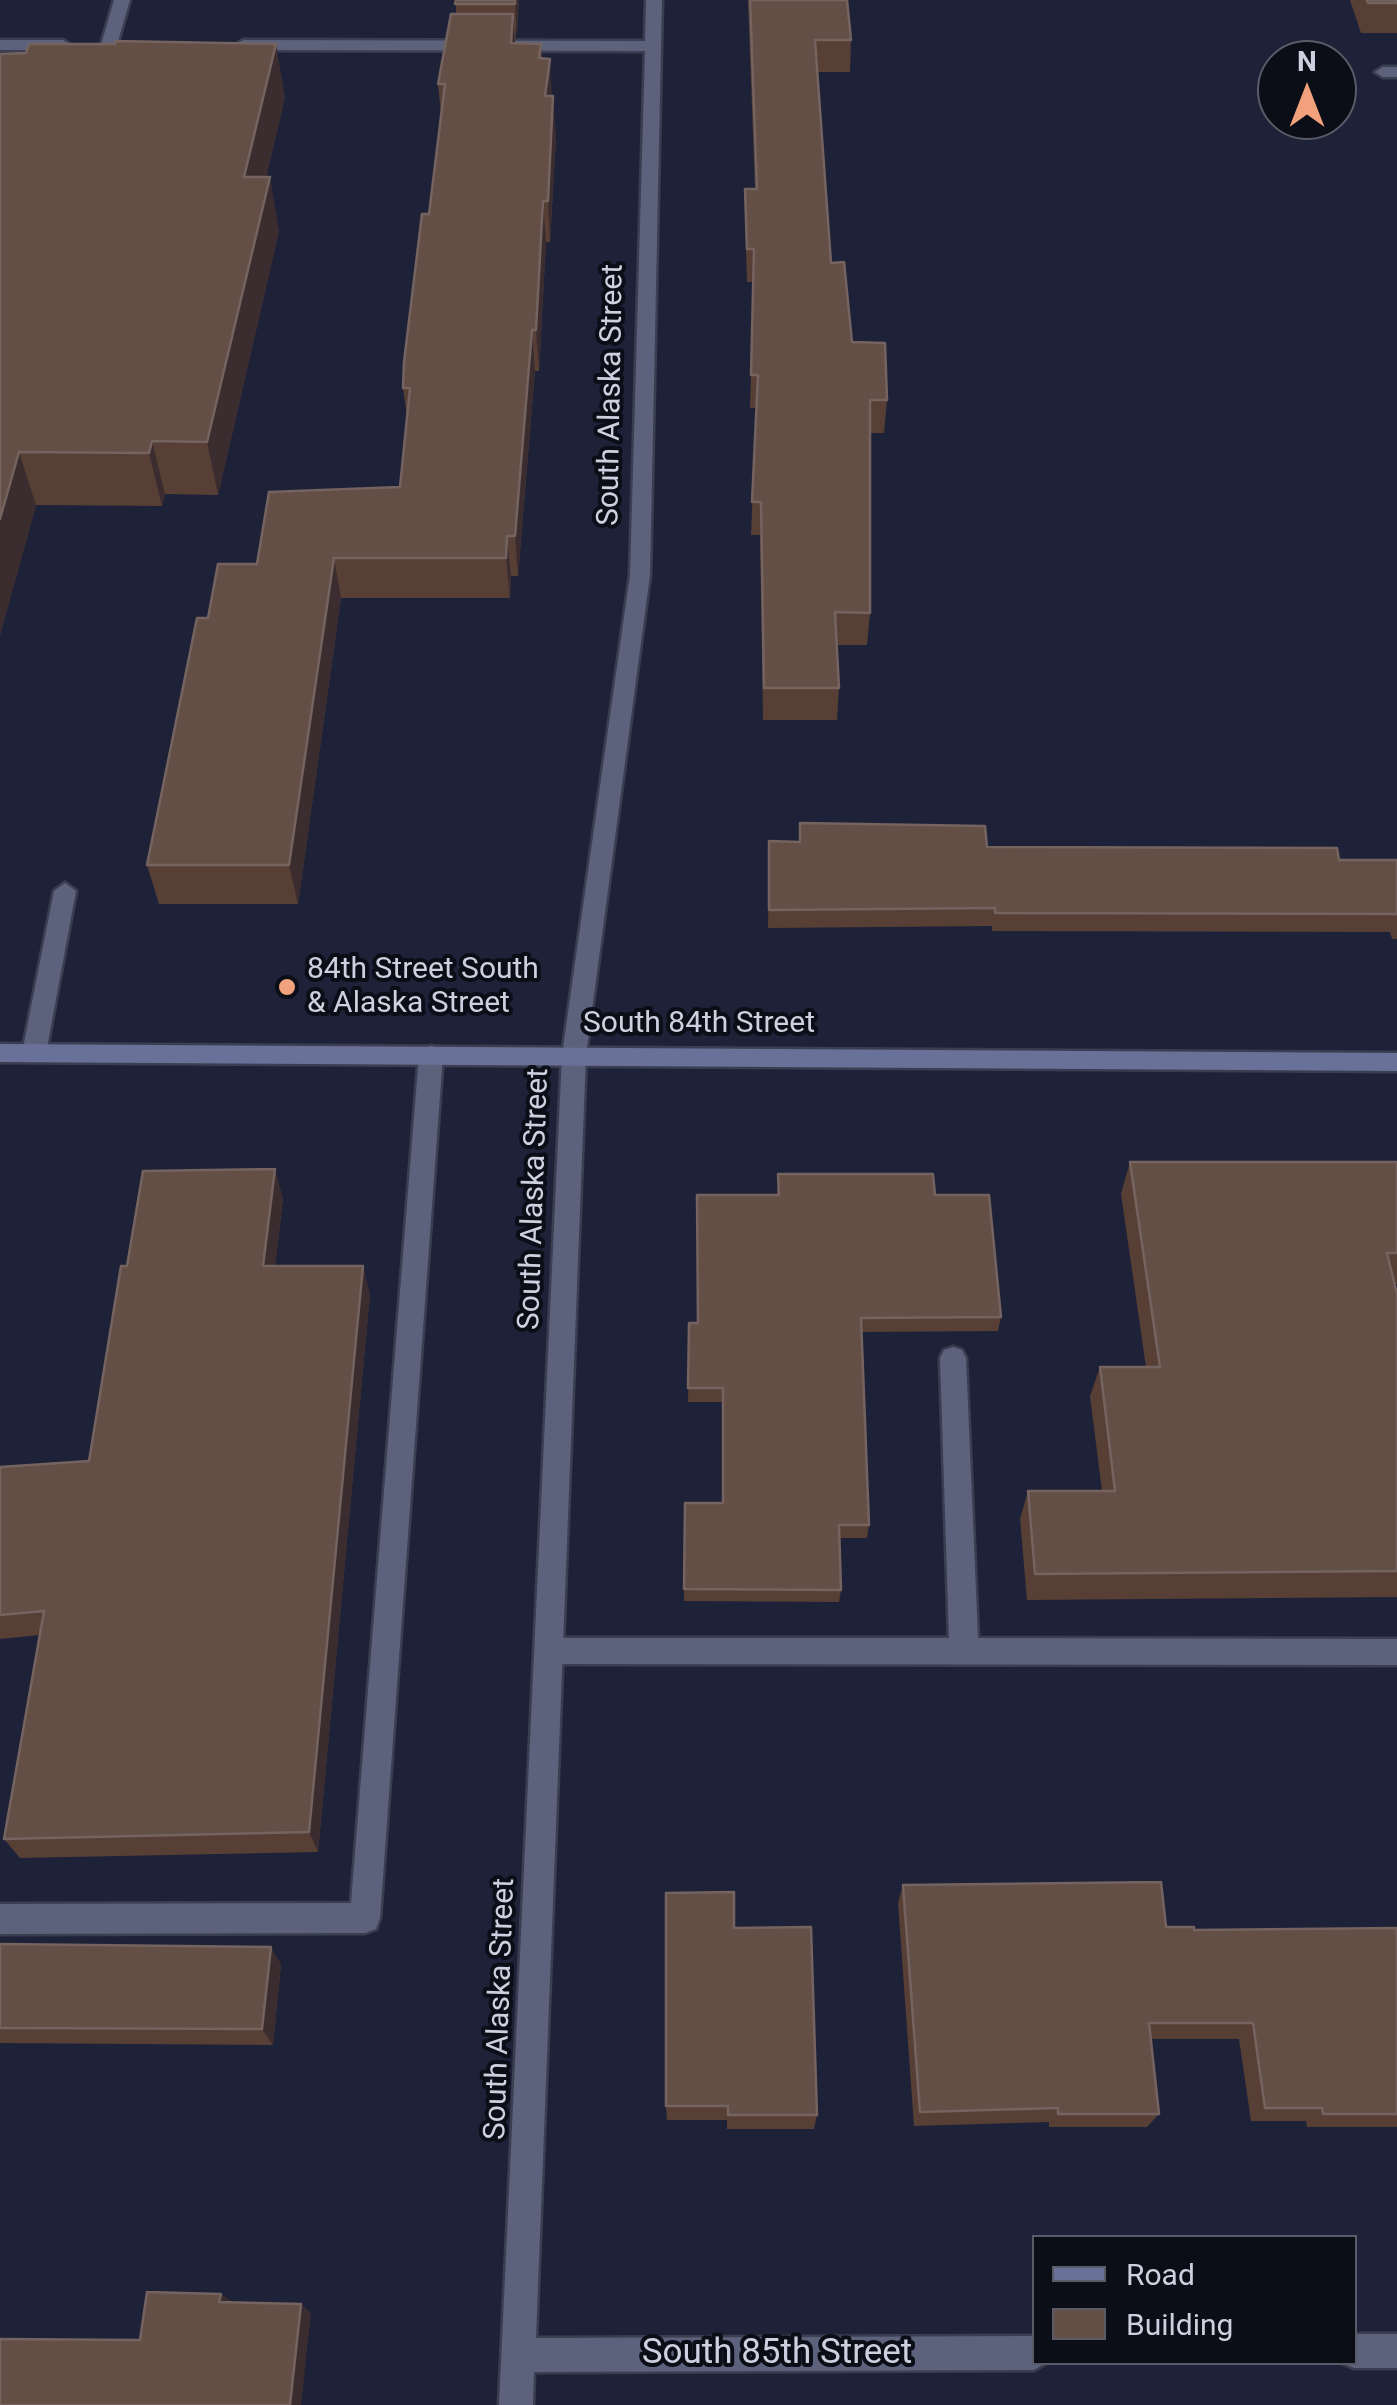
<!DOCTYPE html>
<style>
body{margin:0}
#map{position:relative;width:1397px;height:2405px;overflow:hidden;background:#1e2239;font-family:Roboto,sans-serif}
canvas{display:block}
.legend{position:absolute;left:1032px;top:2235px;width:325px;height:130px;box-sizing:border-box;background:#0b0d17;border:2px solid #595b67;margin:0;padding:12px 18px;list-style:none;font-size:30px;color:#cdd0df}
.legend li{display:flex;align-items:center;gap:20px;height:50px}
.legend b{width:50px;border:2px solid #595b67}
.north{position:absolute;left:1257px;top:40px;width:100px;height:100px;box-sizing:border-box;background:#0b0d17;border:2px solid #595b67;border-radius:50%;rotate:0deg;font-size:28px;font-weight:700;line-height:40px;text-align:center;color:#cdd0df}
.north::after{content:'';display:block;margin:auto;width:35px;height:45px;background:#f1a17c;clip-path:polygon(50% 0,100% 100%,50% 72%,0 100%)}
</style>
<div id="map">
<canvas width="1397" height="2405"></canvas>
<ul class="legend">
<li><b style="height:12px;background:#697198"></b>Road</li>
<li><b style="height:28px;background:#644f47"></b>Building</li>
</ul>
<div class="north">N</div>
</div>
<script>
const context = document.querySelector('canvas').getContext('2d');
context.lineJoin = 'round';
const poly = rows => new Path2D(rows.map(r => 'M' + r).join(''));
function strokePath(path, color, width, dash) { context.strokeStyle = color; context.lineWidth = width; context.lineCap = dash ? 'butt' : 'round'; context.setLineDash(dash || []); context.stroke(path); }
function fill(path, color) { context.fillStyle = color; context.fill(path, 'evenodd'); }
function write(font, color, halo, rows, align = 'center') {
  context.font = font + ' Roboto,sans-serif'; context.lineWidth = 8; context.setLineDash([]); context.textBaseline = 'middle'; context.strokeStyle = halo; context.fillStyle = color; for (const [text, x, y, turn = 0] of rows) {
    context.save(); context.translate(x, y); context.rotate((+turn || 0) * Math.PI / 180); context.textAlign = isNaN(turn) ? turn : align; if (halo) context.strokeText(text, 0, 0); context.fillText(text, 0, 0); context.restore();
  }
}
const lane = poly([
 [114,0,130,0,117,45,109,50,101,45,114,0],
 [1397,67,1397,77,1383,77,1375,72,1383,67,1397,67],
 [65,883,76,891,46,1053,42,1060,34,1062,26,1060,22,1053,54,891,65,883],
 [431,1046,439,1048,443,1055,380,1918,376,1929,365,1933,0,1934,0,1904,351,1903,419,1055,423,1048,431,1046],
 [953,1347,962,1350,966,1358,978,1638,1397,1639,1397,1665,549,1664,539,1661,535,1651,539,1641,549,1638,949,1638,940,1358,944,1350,953,1347]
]);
const street = poly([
 [646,0,662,0,650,575,586,1055,536,2338,1034,2336,1034,2362,1047,2362,1034,2370,534,2372,533,2405,499,2405,562,1055,630,575,645,51,243,50,235,45,243,40,645,41,646,0],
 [0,40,63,40,71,45,63,50,0,50,0,40],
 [1354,2334,1397,2334,1397,2368,1354,2368,1342,2363,1354,2362,1354,2334]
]);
const secondary = poly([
 [0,1044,1397,1053,1397,1071,0,1062,0,1044]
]);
strokePath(lane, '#3b3e51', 5);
strokePath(street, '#3b3e51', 5);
strokePath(secondary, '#3b3e51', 5);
fill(lane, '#5c627c');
fill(street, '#5c627c');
fill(secondary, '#697198');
fill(poly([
 [456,0,519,0,515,43,541,44,542,58,552,96,556,137,550,242,546,242,539,371,535,371,518,576,511,576,510,598,341,598,298,904,159,904,147,865,208,618,257,564,400,487,407,417,403,388,429,214,441,113,438,84,456,14],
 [748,0,847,0,851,40,850,72,817,72,831,263,852,342,887,400,884,433,870,433,870,613,867,645,837,645,839,688,837,720,763,720,760,535,751,535,756,408,750,408,754,282,747,282,745,221,745,189,755,189],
 [1350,0,1397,0,1397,33,1361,33],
 [0,54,285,97,266,177,279,231,218,495,165,494,162,506,36,505,0,635],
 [800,823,987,847,1339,860,1397,860,1397,939,1392,939,1390,932,992,931,992,926,768,928,769,841,799,842],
 [1130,1162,1397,1162,1397,1284,1395,1284,1397,1294,1397,1597,1027,1600,1020,1519,1028,1491,1102,1491,1090,1396,1100,1367,1146,1367,1121,1194],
 [778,1174,935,1195,1001,1317,998,1331,862,1332,869,1525,867,1538,839,1538,841,1590,839,1602,684,1601,685,1503,722,1503,723,1402,688,1402,689,1323,698,1323,777,1195],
 [283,1198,275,1266,370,1294,318,1852,20,1858,4,1839,40,1635,0,1639,0,1467,89,1461,127,1266],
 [903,1885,1194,1930,1397,1928,1397,2127,1307,2127,1306,2121,1251,2121,1239,2039,1150,2039,1159,2114,1147,2127,1049,2127,1049,2122,914,2126,898,1903],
 [734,1928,817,2115,814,2129,727,2129,727,2120,667,2120,666,2106],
 [0,1944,281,1964,273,2045,0,2043]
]), '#573f35');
fill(poly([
 [515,0,519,0,517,37,515,4],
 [513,14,516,55,511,43],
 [276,44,285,97,254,230,244,177],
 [550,59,552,100,545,96],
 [553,96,556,137,550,242,548,201],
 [270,177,279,231,218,495,207,442],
 [543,201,546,242,539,371,536,330],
 [532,330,535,371,518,576,515,536],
 [152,441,165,494,162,506,149,453],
 [19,452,36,505,0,635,0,519],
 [507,536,511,576,510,598,506,558],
 [334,558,341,598,298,904,289,865],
 [275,1169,283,1198,272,1294,263,1266],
 [363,1266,370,1294,318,1852,309,1832],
 [271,1947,281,1964,273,2045,262,2029],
 [221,2294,234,2303,219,2302],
 [301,2304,311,2313,301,2405,290,2405]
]), '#3b2d2f');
const building = poly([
 [456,0,515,0,515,4,455,4,456,0],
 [750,0,847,0,851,40,815,40,831,263,844,262,852,342,885,343,887,400,870,400,870,613,835,612,839,688,764,688,761,502,752,502,758,375,751,375,754,249,747,249,745,189,757,189,750,0],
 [1367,0,1397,0,1397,3,1368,3,1367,0],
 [451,14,513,14,511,43,541,44,539,58,550,59,545,96,553,96,548,201,543,201,536,330,532,330,515,536,507,536,506,558,334,558,289,865,147,865,197,618,208,618,218,564,257,564,269,492,400,487,410,388,403,388,404,362,422,214,429,214,445,84,438,84,451,14],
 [116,41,276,44,244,177,270,177,207,442,152,441,149,453,19,452,0,519,0,54,26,53,29,44,115,44,116,41],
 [800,823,985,826,987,847,1337,848,1339,860,1397,860,1397,914,995,913,995,908,769,910,769,841,800,842,800,823],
 [1130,1162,1397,1162,1397,1253,1387,1253,1397,1294,1397,1571,1035,1574,1028,1491,1115,1491,1100,1367,1160,1367,1130,1162],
 [275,1169,263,1266,363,1266,309,1832,4,1839,44,1611,0,1615,0,1467,89,1461,121,1266,127,1266,143,1171,275,1169],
 [778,1174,933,1174,935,1195,989,1195,1001,1317,861,1318,869,1525,839,1525,841,1590,684,1589,685,1503,723,1503,723,1388,688,1388,689,1323,698,1323,697,1195,779,1195,778,1174],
 [1161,1882,1166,1927,1194,1927,1194,1930,1397,1928,1397,2114,1323,2114,1322,2108,1265,2108,1253,2023,1149,2023,1159,2114,1058,2114,1058,2108,920,2112,903,1885,1161,1882],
 [734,1892,734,1928,811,1927,817,2115,728,2115,728,2106,666,2106,666,1893,734,1892],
 [0,1944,271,1947,262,2029,0,2028,0,1944],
 [147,2292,221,2294,219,2302,301,2304,290,2405,0,2405,0,2339,140,2340,147,2292]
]);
fill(building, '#644f47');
strokePath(building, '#74635f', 2.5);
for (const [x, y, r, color] of [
 [287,987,10,"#f1a17c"]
]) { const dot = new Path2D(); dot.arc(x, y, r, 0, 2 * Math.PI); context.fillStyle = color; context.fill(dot); strokePath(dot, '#0b0d17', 4); }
write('30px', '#cdd0df', '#0b0d17', [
 ["South Alaska Street",612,395,-89],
 ["South 84th Street",699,1024],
 ["South Alaska Street",535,1199,-88],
 ["South Alaska Street",501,2009,-88]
]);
write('30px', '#cdd0df', '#0b0d17', [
 ["84th Street South",307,970],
 ["& Alaska Street",307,1004]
], 'left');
write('35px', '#cdd0df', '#0b0d17', [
 ["South 85th Street",777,2354]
]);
</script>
